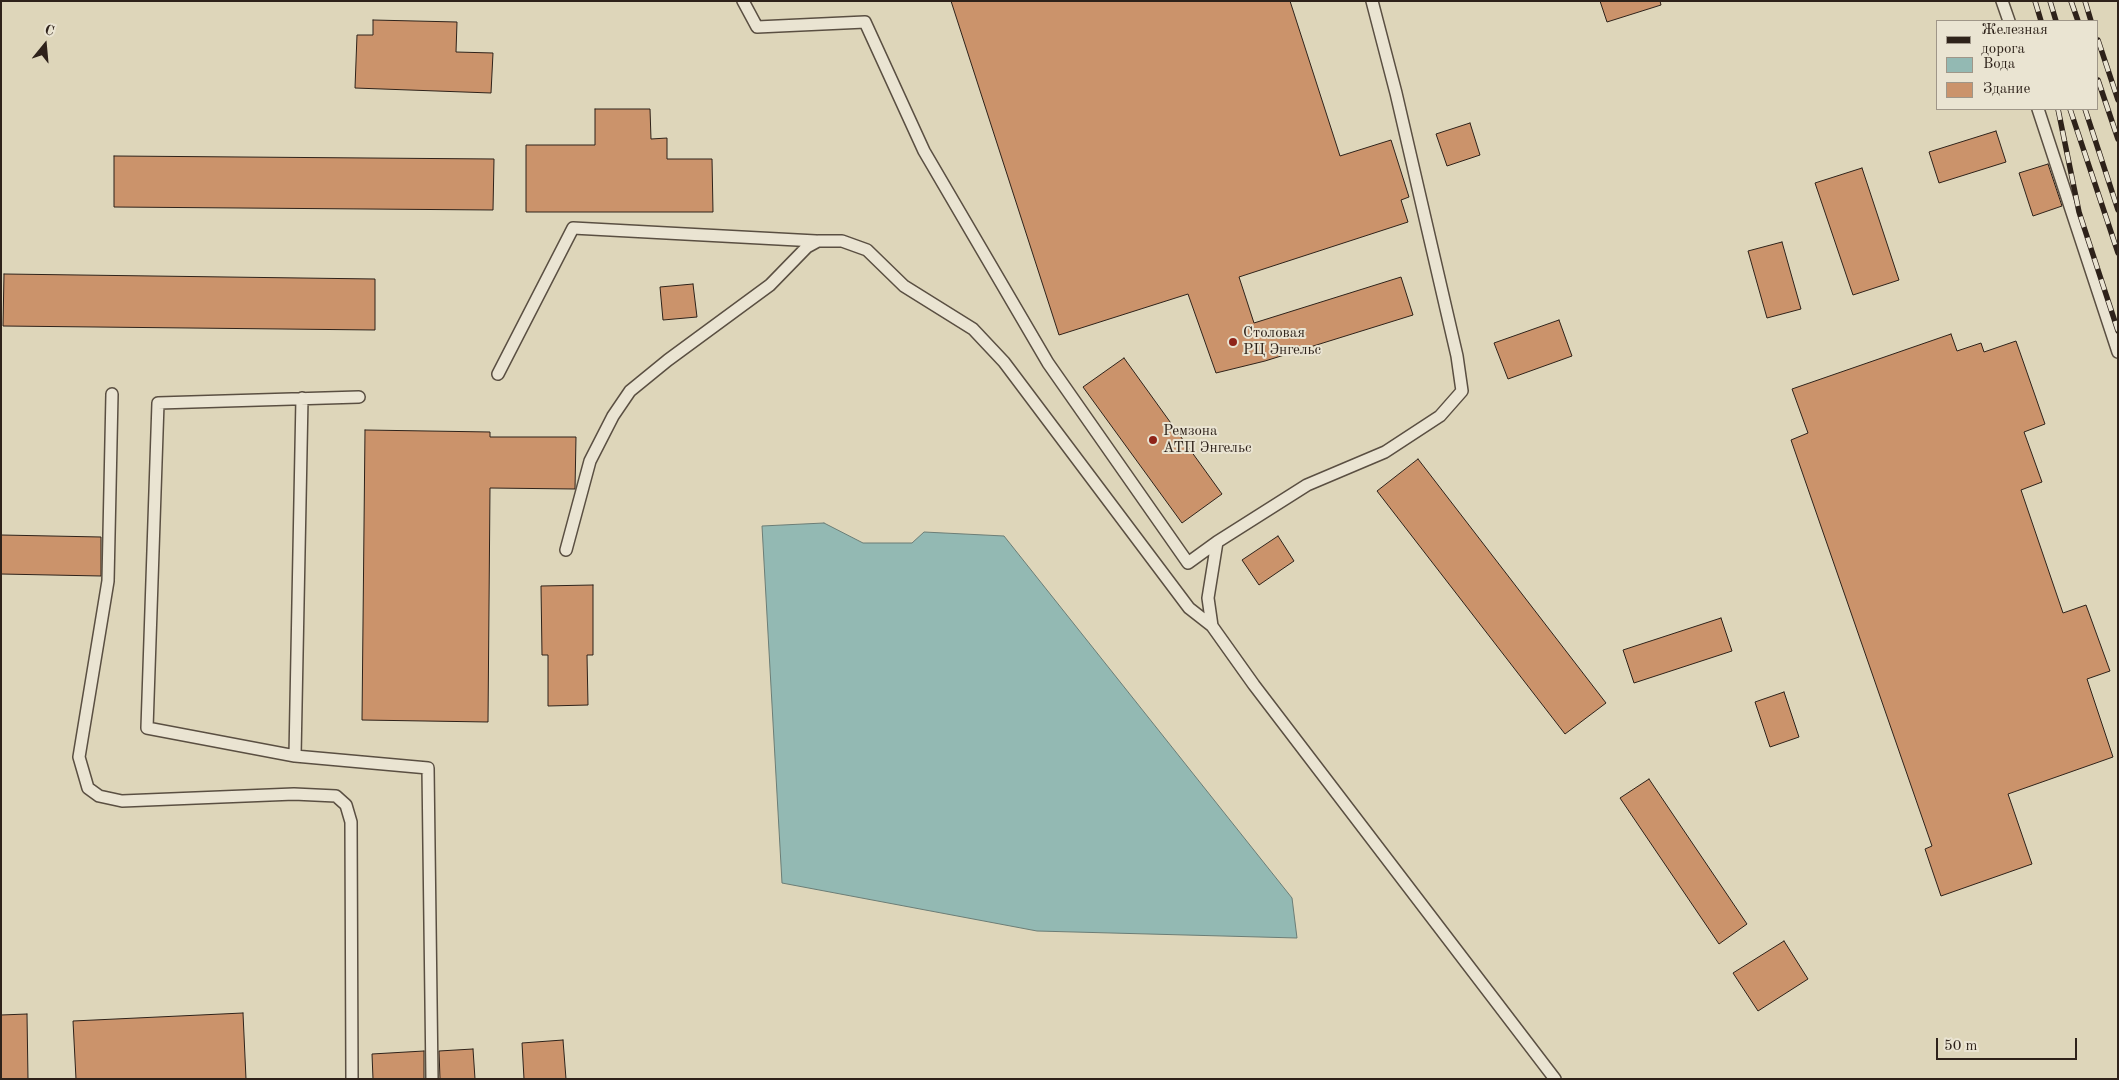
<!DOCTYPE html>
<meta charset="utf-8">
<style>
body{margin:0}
#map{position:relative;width:2119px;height:1080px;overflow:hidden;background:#ded6ba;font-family:"Old Standard TT",serif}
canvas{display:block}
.frame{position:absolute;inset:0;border:2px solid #2e221a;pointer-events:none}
.legend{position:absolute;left:1936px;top:20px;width:162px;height:90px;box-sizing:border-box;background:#eae4d2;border:1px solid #9f9688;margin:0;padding:6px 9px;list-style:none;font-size:15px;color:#2e221a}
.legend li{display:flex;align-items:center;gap:10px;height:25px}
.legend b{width:25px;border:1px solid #9f9688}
.north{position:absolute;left:20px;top:20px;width:50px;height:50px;-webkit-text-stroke:4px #eae4d2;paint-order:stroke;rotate:17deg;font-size:14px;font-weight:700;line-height:20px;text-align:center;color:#2e221a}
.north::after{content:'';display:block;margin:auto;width:18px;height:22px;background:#2e221a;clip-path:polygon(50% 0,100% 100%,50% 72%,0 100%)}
.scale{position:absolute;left:1936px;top:1038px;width:141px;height:22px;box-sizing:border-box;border:2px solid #2e221a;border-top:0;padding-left:6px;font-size:15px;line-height:18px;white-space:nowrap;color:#2e221a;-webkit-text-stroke:4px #eae4d2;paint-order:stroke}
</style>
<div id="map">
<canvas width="2119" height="1080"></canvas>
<div class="frame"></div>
<ul class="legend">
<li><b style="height:6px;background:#2e221a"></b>Железная дорога</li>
<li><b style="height:14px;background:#93b9b3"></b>Вода</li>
<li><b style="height:14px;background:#cb936b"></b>Здание</li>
</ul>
<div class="north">С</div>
<div class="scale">50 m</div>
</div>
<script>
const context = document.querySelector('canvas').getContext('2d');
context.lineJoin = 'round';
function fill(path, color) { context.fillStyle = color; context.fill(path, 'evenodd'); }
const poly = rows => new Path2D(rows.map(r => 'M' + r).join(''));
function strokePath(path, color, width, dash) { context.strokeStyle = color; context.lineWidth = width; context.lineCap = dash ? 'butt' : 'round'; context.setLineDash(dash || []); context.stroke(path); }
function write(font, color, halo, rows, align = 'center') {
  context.font = font + ' "Old Standard TT",serif'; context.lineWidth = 4; context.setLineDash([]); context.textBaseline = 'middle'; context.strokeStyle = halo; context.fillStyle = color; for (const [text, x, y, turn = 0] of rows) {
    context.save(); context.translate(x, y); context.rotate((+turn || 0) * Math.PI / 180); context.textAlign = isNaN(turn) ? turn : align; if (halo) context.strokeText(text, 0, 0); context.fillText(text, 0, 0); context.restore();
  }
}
const water = poly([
 [824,523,863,543,912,543,924,532,1004,536,1292,898,1297,938,1037,931,782,883,762,526,824,523]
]);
fill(water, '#93b9b3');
strokePath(water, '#6b7d76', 1);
const building = poly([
 [951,1,1290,1,1340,156,1391,140,1409,197,1401,200,1408,222,1239,277,1254,323,1401,277,1413,315,1265,361,1216,373,1188,294,1059,335,951,1],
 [1600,1,1660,1,1661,5,1607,22,1600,1],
 [373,20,457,22,456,52,493,53,491,93,355,88,357,35,373,35,373,20],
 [595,109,650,109,651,139,667,138,667,159,712,159,713,212,526,212,526,145,595,145,595,109],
 [1470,123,1480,155,1447,166,1436,134,1470,123],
 [1996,131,2006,162,1939,183,1929,152,1996,131],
 [114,156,494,159,493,210,114,207,114,156],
 [2048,164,2062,206,2033,216,2019,173,2048,164],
 [1862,168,1899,280,1853,295,1815,183,1862,168],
 [1782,242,1801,309,1767,318,1748,251,1782,242],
 [4,274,375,279,375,330,3,326,4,274],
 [693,284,697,317,663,320,660,287,693,284],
 [1559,320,1572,356,1508,379,1494,343,1559,320],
 [1951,334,1957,351,1981,343,1984,352,2016,341,2045,424,2024,432,2042,482,2021,490,2063,613,2086,605,2110,671,2087,679,2113,757,2008,794,2032,864,1941,896,1925,849,1932,846,1791,440,1808,433,1792,389,1951,334],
 [1124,358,1222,494,1182,523,1083,387,1124,358],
 [365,430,490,432,490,437,576,437,575,489,490,488,488,722,362,720,365,430],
 [1418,459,1606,703,1565,734,1377,491,1418,459],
 [1,535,101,537,101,576,1,574,1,535],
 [1278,536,1294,561,1259,585,1242,560,1278,536],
 [593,585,593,655,587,655,588,705,548,706,548,655,542,655,541,586,593,585],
 [1721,618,1732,651,1634,683,1623,650,1721,618],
 [1784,692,1799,737,1770,747,1755,702,1784,692],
 [1649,779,1747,924,1719,944,1620,798,1649,779],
 [1784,941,1808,979,1758,1011,1733,973,1784,941],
 [243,1013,246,1079,76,1079,73,1021,243,1013],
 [27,1014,28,1079,1,1079,1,1015,27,1014],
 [563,1040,566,1079,524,1079,522,1043,563,1040],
 [473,1049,475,1079,440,1079,439,1051,473,1049],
 [424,1051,424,1079,373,1079,372,1054,424,1051]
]);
fill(building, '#cb936b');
strokePath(building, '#2e221a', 1);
const service = poly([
 [743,1,757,27,865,22,924,151,1048,363,1188,563,1217,542,1307,485,1385,452,1440,416,1462,391,1457,356,1396,93,1372,1],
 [2002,1,2009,21],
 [2038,109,2118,352],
 [498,374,573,228,816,241],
 [112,394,108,581,79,757,88,788,99,796,122,801,294,794,336,796,346,805,351,822,352,1079],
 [359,397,158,403,147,728,295,756,428,768,432,1079],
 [1217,542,1208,598,1212,626,1254,685,1555,1079],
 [566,550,590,461,613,416,630,391,668,360,770,285,807,247,818,241,842,241,867,250,904,286,973,329,1004,362,1189,608,1212,626],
 [295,756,302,398]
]);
strokePath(service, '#5a4f42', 14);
strokePath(service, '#eae4d2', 11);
const rail = poly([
 [2035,1,2041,21],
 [2050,1,2056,21],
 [2071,1,2078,21],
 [2085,1,2091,21],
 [2098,40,2118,100],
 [2098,80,2118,139],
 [2058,109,2079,212,2118,331],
 [2070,109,2118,253],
 [2085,109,2118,210]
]);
strokePath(rail, '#2e221a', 5.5);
strokePath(rail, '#eae4d2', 4, [11]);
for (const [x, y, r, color] of [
 [1233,342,5,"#8f2418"],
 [1153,440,5,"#8f2418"]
]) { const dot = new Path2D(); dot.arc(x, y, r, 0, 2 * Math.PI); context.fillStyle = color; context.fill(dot); strokePath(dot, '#eae4d2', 2); }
write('15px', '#2e221a', '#eae4d2', [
 ["Столовая",1243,333],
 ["РЦ Энгельс",1243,350],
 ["Ремзона",1163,431],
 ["АТП Энгельс",1163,448]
], 'left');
</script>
